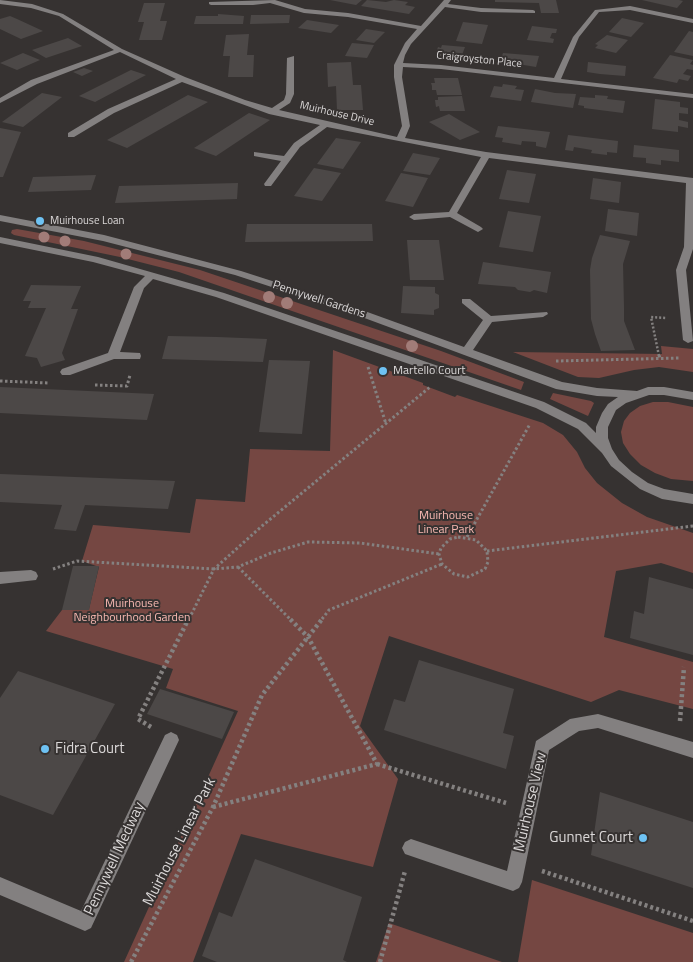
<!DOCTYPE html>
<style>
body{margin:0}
canvas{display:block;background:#363231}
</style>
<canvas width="693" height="962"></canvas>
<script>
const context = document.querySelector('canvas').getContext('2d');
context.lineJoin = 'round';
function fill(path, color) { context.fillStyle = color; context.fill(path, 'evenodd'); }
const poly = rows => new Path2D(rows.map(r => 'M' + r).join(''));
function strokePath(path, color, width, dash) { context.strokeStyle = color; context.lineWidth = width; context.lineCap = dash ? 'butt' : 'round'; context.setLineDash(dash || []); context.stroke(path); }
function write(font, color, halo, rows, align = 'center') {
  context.font = font + ' "Titillium Web",sans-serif'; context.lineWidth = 4; context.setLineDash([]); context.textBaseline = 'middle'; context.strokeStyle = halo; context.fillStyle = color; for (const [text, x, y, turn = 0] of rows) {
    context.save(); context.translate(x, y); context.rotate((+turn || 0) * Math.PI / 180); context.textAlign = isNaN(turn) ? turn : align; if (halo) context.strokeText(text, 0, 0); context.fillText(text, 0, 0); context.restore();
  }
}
fill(poly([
 [17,229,84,241,200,270,441,351,524,382,521,390,179,272,120,257,14,235,11,233,12,230],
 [661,346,693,349,693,372,659,367,634,370,599,378,578,377,513,352,662,354],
 [333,350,423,383,423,385,455,397,457,395,543,423,563,435,577,452,585,468,597,483,622,503,647,517,693,533,693,573,661,563,616,571,604,637,693,662,693,709,619,690,591,702,389,636,360,726,398,779,373,867,241,834,193,962,124,962,238,711,166,688,173,669,46,631,62,610,89,609,99,567,82,561,93,525,190,533,196,499,245,502,250,449,330,451],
 [553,393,591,401,594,403,588,416,550,399],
 [653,402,668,402,693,407,693,481,671,479,655,473,641,465,630,454,623,443,621,432,624,421,630,413,640,406],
 [532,880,693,933,693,962,518,962],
 [389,923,502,962,376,962]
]), '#754742');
fill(poly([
 [330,0,362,0,356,5],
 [367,0,386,2,394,0,408,2,405,5,415,7,409,14,361,6],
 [495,0,556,0,559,13,541,13,539,3,495,2],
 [642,0,679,0,683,1,677,8],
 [144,3,165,3,160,21,167,21,162,40,139,40,144,22,138,22],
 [218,14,244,16,243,24,194,24,196,16,218,16],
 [251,15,290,15,289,23,250,24],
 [10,16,17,19,43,31,21,39,0,29,0,19],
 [622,18,644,23,631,37,609,32],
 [307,20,339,25,331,33,298,28],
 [463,22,488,25,482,44,456,41],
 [532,26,557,29,556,33,552,33,550,38,554,39,553,43,527,40],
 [366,29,385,32,374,43,356,40],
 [689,31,693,32,693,56,674,52],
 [249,34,247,55,254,55,253,77,228,77,230,56,223,56,226,35],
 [607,35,628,40,616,53,595,48,598,45,595,44],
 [68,38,82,46,46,58,32,50],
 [352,43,374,45,367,58,345,56],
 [442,45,465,47,460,60,437,57,439,53,436,53,438,47,441,48],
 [23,53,40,60,17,70,0,63],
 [503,53,539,56,536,67,518,64,495,63,496,59,501,59],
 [670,55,693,60,690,64,693,65,693,70,687,69,683,74,691,76,688,81,679,79,677,83,653,78],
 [351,62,353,85,361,85,363,110,337,110,336,86,328,87,327,63],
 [588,62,626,66,625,76,600,74,587,72],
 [84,68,93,71,82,76,73,72],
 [131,70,146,75,95,102,79,96],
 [434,78,458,78,462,95,437,95,436,90,432,90,432,86,431,83,435,83],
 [503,84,517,86,515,89,524,90,521,101,490,97,494,86,502,87],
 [535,89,555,93,576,94,573,108,531,102],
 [42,93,62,97,23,127,2,122],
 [188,95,208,102,127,148,107,140],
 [595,95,608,96,607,99,625,101,623,113,584,108,584,106,578,105,580,97,595,98],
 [462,96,465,111,440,111,439,106,436,107,435,100,438,100,438,97],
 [655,99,680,102,680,107,688,108,688,114,679,113,679,120,688,122,688,128,678,126,678,132,652,129],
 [249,113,270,120,216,156,194,148],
 [449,114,464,123,480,132,460,140,429,122],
 [498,126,550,132,546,148,536,146,536,142,522,141,521,145,502,142,503,138,495,137],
 [0,128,21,132,3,177,0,177],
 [568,135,618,141,617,153,607,152,607,155,591,153,592,150,574,147,573,151,565,150],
 [336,138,361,142,343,169,317,164],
 [634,145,679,150,679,162,661,160,661,165,646,163,646,158,633,157],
 [413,153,440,158,430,175,403,171],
 [314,168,341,173,322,201,294,196],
 [507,170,536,174,529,203,499,199],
 [401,173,428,178,413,207,385,201],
 [96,175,91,190,28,192,33,177],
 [593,178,621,182,619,203,590,199],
 [238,183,237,199,115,203,119,186],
 [608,209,639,213,637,236,605,231],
 [508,211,541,216,533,252,499,247],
 [247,224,372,224,373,241,245,242],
 [600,235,630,241,623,264,624,308,624,321,635,350,601,351,595,334,591,319,590,270,592,258],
 [407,240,439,240,444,280,410,280],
 [483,262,551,272,547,293,534,290,530,292,518,290,515,287,478,284],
 [31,285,81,286,71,309,78,309,62,353,65,360,41,367,37,358,25,356,46,308,28,308,31,301,23,301],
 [403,286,435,287,435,293,439,295,439,308,434,310,434,315,401,313],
 [168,336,217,337,267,339,263,362,162,359],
 [269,360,310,361,302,434,259,432],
 [0,387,154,394,147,420,0,413],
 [0,474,175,481,168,509,85,505,76,531,54,529,62,505,0,502],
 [73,566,99,566,89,610,62,610],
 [649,577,693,589,693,655,630,638,634,611,644,614],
 [419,660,514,689,503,733,514,736,506,769,384,730,394,699,405,702],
 [18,671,115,704,53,815,0,795,0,698],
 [160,689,234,712,222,739,147,714],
 [600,792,693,822,693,888,591,855],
 [255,859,362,897,343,960,347,962,217,962,202,956,219,912,232,917]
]), '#4c4847');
strokePath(poly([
 [659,356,651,317,666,318]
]), '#848180', 2.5, [2, 2]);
strokePath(poly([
 [659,355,660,359],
 [556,361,680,358],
 [368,367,386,424],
 [0,381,49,383],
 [95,385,127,386,130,375],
 [458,537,476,540,487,551,488,562,485,569,468,577,454,574,442,564,439,554,441,548,450,539,458,537],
 [467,537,530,424],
 [487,551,693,526],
 [238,567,290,619],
 [53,569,77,561,214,569,238,567,271,553,308,542,360,543,439,554],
 [189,619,214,569,262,526,430,387],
 [322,619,329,610,442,564]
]), '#848180', 3, [2.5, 2.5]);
strokePath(poly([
 [680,721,684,667],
 [151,727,138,719,189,618],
 [377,764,506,803],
 [213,807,377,764,308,637,289,618],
 [542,871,693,921],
 [131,962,213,807,262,695,323,618],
 [380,962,405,871]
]), '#848180', 4.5, [3, 3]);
fill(poly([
 [0,0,32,4,63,14,122,49,185,77,245,100,272,108,284,100,286,94,287,58,294,56,294,94,290,103,279,110,397,137,402,126,394,77,394,65,405,43,417,29,348,17,304,13,270,3,253,5,211,5,209,4,209,2,275,0,305,9,348,13,421,26,444,0,451,0,448,4,481,8,533,10,535,11,535,13,481,12,445,7,411,44,405,55,403,63,441,65,554,78,573,37,595,10,630,6,693,19,693,23,630,10,599,12,579,37,561,79,693,94,693,98,441,69,403,67,402,77,410,126,405,138,486,152,693,178,693,249,686,270,693,341,688,343,683,340,676,270,684,247,686,183,489,158,457,213,481,227,483,229,478,232,450,217,414,220,409,217,414,214,449,212,481,157,327,127,300,147,271,186,265,186,264,184,281,161,254,156,254,152,284,156,294,143,320,125,269,114,182,82,114,113,74,137,68,137,68,133,108,109,176,79,120,52,37,84,0,103,0,98,31,80,114,50,59,16,31,8,0,4,0,0],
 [0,215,104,235,241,271,359,309,464,347,483,320,462,303,462,299,470,299,491,316,547,312,548,314,543,317,492,322,473,350,562,382,597,388,637,391,648,387,664,387,693,392,693,400,664,395,649,395,626,403,616,410,608,427,608,438,612,449,619,460,632,472,648,483,664,489,693,494,693,504,662,499,640,489,611,466,602,453,578,429,536,408,216,297,153,279,144,288,120,352,140,353,141,356,140,359,114,359,70,375,62,375,60,372,62,369,108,353,134,287,145,276,93,262,0,243,0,237,98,257,224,293,544,402,586,423,596,433,596,427,602,413,608,404,618,397,597,396,556,389,351,313,235,275,103,241,0,221,0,215],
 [31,570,36,572,38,576,36,580,0,584,0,572,31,570],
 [598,714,693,742,693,758,598,728,579,731,549,750,522,882,519,888,513,891,405,854,402,848,405,842,411,839,507,871,536,741,570,719,598,714],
 [171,732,177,735,179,740,91,928,85,931,0,895,0,877,81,911,165,735,171,732]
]), '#838080');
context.fillStyle = '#a17c78';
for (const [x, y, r] of [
 [44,237,5.5],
 [65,241,5.5],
 [126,254,5.5],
 [269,297,6],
 [287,303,6],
 [412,346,6]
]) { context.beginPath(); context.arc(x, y, r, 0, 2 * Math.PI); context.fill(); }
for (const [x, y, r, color] of [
 [40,221,5,"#6ec2f3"],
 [383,371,5,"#6ec2f3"],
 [45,749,5,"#6ec2f3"],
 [643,838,5,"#6ec2f3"]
]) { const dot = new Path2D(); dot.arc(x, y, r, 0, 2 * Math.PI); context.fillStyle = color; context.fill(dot); strokePath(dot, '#363231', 2); }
write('11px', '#dbd8d8', '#363231', [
 ["Craigroyston Place",479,60,6],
 ["Muirhouse Drive",337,114,13]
]);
write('11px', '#dbd8d8', '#363231', [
 ["Muirhouse Loan",50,221]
], 'left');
write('12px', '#dbd8d8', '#363231', [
 ["Pennywell Gardens",319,300,18]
]);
write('12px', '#dbd8d8', '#363231', [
 ["Martello Court",393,371]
], 'left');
write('12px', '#f9b9b2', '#363231', [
 ["Muirhouse",446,516],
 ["Linear Park",446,530],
 ["Muirhouse",132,604],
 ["Neighbourhood Garden",132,618]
]);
write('15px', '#dbd8d8', '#363231', [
 ["Fidra Court",55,749],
 ["Gunnet Court",633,838,"right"]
], 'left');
write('15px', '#dbd8d8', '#363231', [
 ["Muirhouse View",531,802,-77],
 ["Muirhouse Linear Park",180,842,-63],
 ["Pennywell Medway",115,859,-65]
]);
</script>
